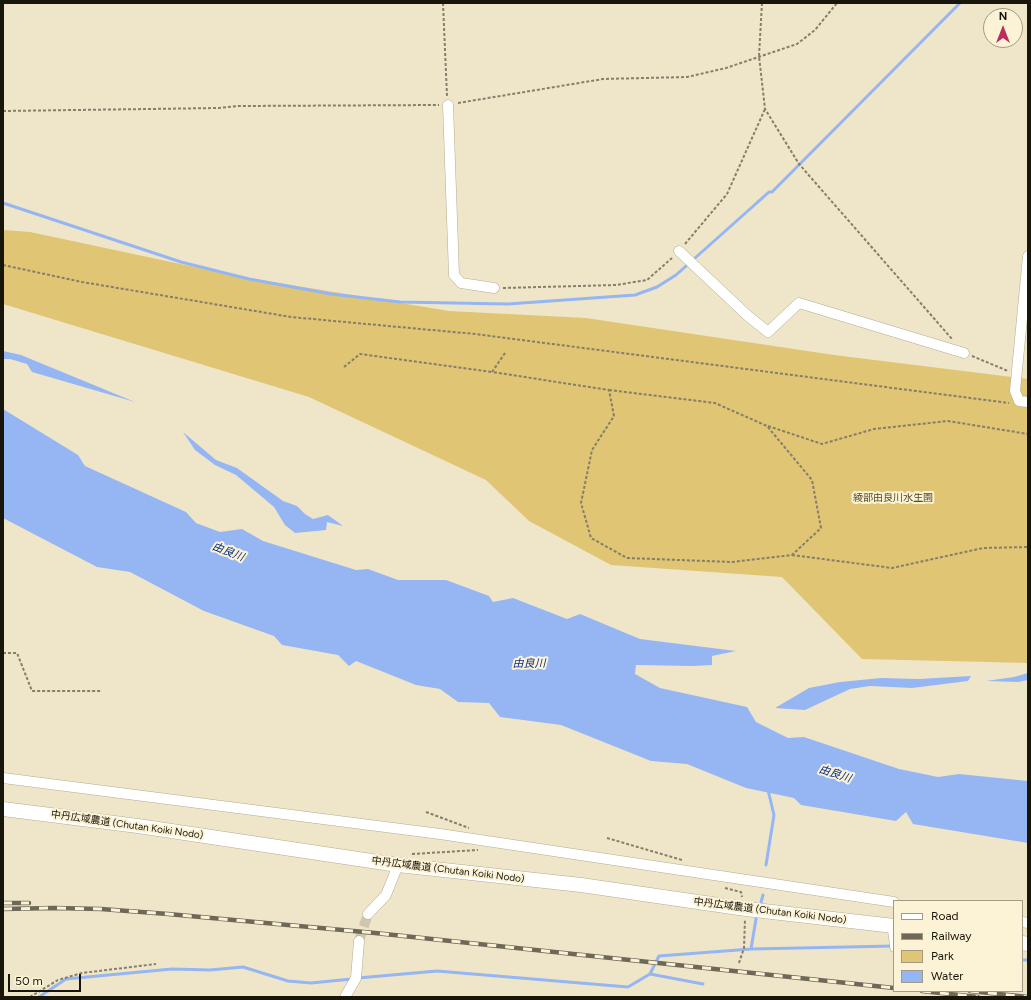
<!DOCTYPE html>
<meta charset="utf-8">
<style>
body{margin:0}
#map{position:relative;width:1031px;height:1000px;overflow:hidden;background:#efe6ca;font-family:Figtree,sans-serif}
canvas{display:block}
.frame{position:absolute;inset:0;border:4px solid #18150b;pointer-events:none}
.legend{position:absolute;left:893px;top:900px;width:130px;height:92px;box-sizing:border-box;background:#fcf3d7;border:1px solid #a19a85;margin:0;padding:5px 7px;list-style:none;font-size:12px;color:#18150b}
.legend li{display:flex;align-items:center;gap:8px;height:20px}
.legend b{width:20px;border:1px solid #a19a85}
.north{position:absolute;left:983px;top:8px;width:40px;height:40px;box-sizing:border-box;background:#fcf3d7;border:1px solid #a19a85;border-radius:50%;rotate:0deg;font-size:11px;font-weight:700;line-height:16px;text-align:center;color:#18150b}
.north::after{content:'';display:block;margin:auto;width:14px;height:18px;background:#bb2d5d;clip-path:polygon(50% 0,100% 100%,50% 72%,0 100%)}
.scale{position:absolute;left:8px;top:974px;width:73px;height:18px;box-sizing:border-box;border:2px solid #18150b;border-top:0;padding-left:5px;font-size:12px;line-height:14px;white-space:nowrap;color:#18150b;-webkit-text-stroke:3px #fcf3d7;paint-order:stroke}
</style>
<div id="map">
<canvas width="1031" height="1000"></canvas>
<div class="frame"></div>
<ul class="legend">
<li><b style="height:5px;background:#fff"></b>Road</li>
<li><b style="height:5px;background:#6d6857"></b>Railway</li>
<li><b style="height:11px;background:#dfc574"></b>Park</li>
<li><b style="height:11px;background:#95b6f3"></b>Water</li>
</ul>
<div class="north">N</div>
<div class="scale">50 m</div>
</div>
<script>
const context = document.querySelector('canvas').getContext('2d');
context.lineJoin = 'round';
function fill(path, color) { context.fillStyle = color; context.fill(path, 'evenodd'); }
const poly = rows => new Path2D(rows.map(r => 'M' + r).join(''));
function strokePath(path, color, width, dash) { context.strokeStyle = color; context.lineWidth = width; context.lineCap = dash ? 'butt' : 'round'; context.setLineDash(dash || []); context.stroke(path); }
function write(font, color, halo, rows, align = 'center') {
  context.font = font + ' Figtree,"Noto Sans JP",sans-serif'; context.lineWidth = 4; context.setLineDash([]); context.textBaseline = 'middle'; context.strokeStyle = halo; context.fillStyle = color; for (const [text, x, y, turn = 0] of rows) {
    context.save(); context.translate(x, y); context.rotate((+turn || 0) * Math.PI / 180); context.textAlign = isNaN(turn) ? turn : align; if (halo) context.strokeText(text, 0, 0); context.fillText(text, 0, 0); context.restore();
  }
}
fill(poly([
 [3,230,30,232,237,276,449,311,586,318,834,355,1028,379,1028,663,862,659,782,577,611,565,529,521,486,480,309,397,3,304]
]), '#dfc574');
fill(poly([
 [3,351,21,355,135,402,32,372,27,364,10,359,3,359],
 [3,409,78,455,85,466,186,512,196,523,220,532,242,529,263,541,356,570,368,569,398,580,446,580,489,596,493,602,513,598,567,619,580,614,640,639,736,651,712,656,712,665,693,666,636,665,635,674,660,688,747,707,756,722,788,738,804,737,899,769,938,777,959,774,1028,781,1028,843,913,824,906,812,896,821,801,805,794,798,746,788,687,764,651,761,561,725,500,717,489,703,458,702,440,689,416,685,356,661,349,666,338,655,282,645,274,636,204,611,130,572,97,567,3,518],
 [183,432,216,460,237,468,283,501,297,506,305,514,313,519,328,515,343,526,327,522,326,530,295,533,285,525,274,507,236,475,215,465,195,450],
 [1028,673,1028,680,1018,682,986,681,1014,677],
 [971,676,968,681,912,688,870,686,850,689,805,710,775,708,809,688,840,682,881,678,919,679]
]), '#95b6f3');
strokePath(poly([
 [3,203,181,262,249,279,331,294,400,302,508,304,635,295,657,287,676,275,769,192,772,192,960,3],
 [766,865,774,815,768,790],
 [760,906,763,895],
 [751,949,757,913],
 [1022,960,1028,960],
 [650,974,703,984],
 [358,978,437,971,628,987,650,974,659,956,751,949,894,946],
 [39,997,66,979,172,969,210,970,243,967,288,981,311,983,352,979]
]), '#95b6f3', 3);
strokePath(poly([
 [359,941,368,914]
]), '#cfc7ad', 10, [10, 5]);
const lane = poly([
 [890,927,893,949]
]);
const street = poly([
 [448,105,454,275,461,283,494,288],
 [679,251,748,316,768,332,799,303,964,353],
 [1028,256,1015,391,1019,401,1028,402],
 [3,778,440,834,894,902],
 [368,914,386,895,398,865],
 [1022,922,1028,923],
 [345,997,356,978,359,941]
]);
const secondary = poly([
 [3,809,138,826,398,865,581,885,746,909,894,926],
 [1022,943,1028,944]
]);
strokePath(lane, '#b4ab90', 6);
strokePath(street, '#b4ab90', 11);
strokePath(secondary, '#b4ab90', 15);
strokePath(poly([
 [443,3,447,96],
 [762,3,759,56,765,109,799,164,952,339],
 [458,103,603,79,687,77,726,68,797,44,815,30,837,3],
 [3,111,219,108,238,106,439,105],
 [685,244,727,194,765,109],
 [3,265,82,282,291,317,475,334,1009,403],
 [503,288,616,285,647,280,672,258],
 [505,353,492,372,609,390,614,416,592,450,581,503,591,538,627,558,732,562,792,555,821,528,812,480,767,426,715,403,609,390],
 [972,356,1008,371],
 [344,367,360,354,492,372],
 [768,426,822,444,874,429,948,421,1028,434],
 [792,555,892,568,983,548,1028,547],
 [3,653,17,653,32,691,101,691],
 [426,812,469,828],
 [607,838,682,860],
 [412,854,478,850],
 [725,888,741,892,742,897],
 [739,963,744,948,745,919],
 [30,997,58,980,82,973,156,964]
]), '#847e6b', 2, [3, 2]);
strokePath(lane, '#fff', 5);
strokePath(street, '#fff', 10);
strokePath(secondary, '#fff', 14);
const rail = poly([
 [3,903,29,903],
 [3,909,54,908,101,909,168,914,375,933,894,988],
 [922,991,978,997],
 [970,991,1028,997]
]);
strokePath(rail, '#6d6857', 4.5);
strokePath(rail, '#fcf3d7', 3, [9]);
write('10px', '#554921', '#fcf3d7', [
 ["綾部由良川水生園",893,498]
]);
write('10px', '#18150b', '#fcf3d7', [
 ["中丹広域農道 (Chutan Koiki Nodo)",127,825,8],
 ["中丹広域農道 (Chutan Koiki Nodo)",448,870,7],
 ["中丹広域農道 (Chutan Koiki Nodo)",770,911,7]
]);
write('italic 11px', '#062f84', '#fcf3d7', [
 ["由良川",228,552,21],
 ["由良川",529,664],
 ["由良川",835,774,18]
]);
</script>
